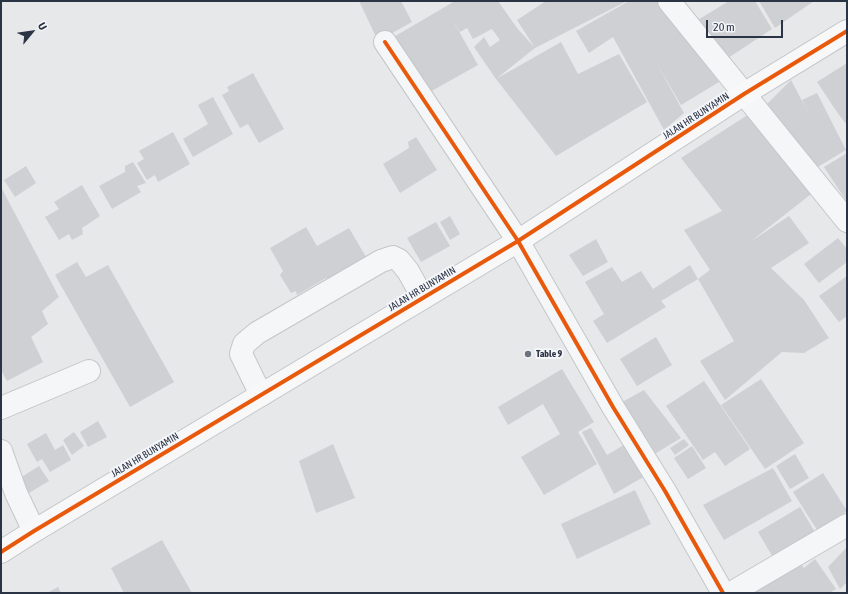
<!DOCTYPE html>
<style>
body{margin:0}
#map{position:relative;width:848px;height:594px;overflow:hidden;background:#e6e8ea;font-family:"Asap Condensed",sans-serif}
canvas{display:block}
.frame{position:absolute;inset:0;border:2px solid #2b3445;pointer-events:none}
.north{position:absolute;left:12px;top:12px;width:40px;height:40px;-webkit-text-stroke:3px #f4f6f9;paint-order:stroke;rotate:61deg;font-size:11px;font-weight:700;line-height:16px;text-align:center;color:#2b3445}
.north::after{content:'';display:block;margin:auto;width:14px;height:18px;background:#2b3445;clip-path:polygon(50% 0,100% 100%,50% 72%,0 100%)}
.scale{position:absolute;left:706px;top:20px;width:77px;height:18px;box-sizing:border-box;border:2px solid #2b3445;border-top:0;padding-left:5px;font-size:12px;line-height:14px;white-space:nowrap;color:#2b3445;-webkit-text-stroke:3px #f4f6f9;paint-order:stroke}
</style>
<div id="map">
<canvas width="848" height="594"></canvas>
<div class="frame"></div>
<div class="north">U</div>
<div class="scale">20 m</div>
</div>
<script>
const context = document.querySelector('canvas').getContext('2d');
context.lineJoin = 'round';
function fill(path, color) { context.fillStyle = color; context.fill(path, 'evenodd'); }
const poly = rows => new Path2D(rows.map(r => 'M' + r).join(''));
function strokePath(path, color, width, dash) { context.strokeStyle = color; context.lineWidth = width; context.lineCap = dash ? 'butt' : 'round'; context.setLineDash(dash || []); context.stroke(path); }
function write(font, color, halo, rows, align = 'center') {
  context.font = font + ' "Asap Condensed",sans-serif'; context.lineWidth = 4; context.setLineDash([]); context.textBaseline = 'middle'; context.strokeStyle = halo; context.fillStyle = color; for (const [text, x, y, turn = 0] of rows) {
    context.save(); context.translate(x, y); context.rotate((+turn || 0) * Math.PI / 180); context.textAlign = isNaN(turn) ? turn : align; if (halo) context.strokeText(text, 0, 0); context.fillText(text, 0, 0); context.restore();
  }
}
fill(poly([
 [359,1,401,1,412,22,378,41],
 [455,1,498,1,517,28,535,48,496,79,474,47,484,37,490,47,500,40,492,29,473,39,467,28,460,32,452,19,478,65,428,93,392,38],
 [546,1,627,1,535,48,517,20],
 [629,1,659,1,719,82,681,105,656,62,684,113,664,130,613,37,589,53,576,31],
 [729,1,755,1,772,29,722,62,696,21],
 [759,1,814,1,775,28],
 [561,42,578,74,619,54,647,102,556,156,496,79],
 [847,63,847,125,839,115,817,82],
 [253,73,284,129,259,143,248,124,240,128,222,95,229,91,227,87],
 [791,80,810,116,802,100,817,93,846,150,816,168,760,111],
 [213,97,233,134,193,157,183,139,208,124,198,105],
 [749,114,815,191,750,242,789,216,809,243,771,268,804,300,829,338,804,353,782,352,725,400,700,361,734,341,698,279,710,270,684,230,722,211,681,158],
 [173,132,190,164,158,182,155,175,147,180,137,163,144,159,139,151],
 [416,137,437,170,400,193,383,164,409,148,408,142],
 [847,153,847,202,824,167],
 [133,162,146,183,137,186,141,192,112,209,99,186,125,172,125,166],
 [26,166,36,183,15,197,4,180],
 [82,185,100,216,82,228,83,234,72,240,69,234,59,240,45,217,59,209,54,202],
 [1,187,59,297,42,311,48,324,31,337,43,362,7,381,1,370],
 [450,216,460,234,450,240,440,222],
 [436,222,450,246,421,262,407,238],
 [306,227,317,246,349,228,369,262,330,285,326,278,297,295,296,291,291,293,280,275,283,271,270,248],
 [838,238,847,249,847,262,819,283,804,264],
 [596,239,608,262,583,276,569,255],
 [77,262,86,277,108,265,174,382,130,407,55,275],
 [690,265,698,279,661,301,666,307,607,343,593,321,604,314,585,282,612,267,622,282,641,271,653,289],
 [847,276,847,316,839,322,819,296],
 [656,337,672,365,637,386,620,359],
 [562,369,594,422,578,432,597,464,544,495,521,457,560,434,543,404,508,425,498,407],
 [761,379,804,443,765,469,721,405],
 [704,381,750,449,725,466,715,452,703,460,666,406],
 [644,390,681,438,648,458,615,406],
 [98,421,107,437,88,447,80,432],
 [591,428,607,455,627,443,645,476,614,494,582,432],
 [74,432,84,446,72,455,63,440],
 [46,433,55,450,63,445,71,460,50,472,42,459,37,462,27,444],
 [684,439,689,445,675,455,670,448],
 [333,444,355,498,316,513,299,461],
 [692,446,706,468,688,479,674,458],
 [795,454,809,478,790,489,776,466],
 [39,466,49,481,29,493,20,478],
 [773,468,792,501,724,540,703,505],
 [823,473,847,511,817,530,793,492],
 [635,490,651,524,577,559,561,524],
 [800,507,819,539,777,564,758,532],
 [162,540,192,593,124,593,111,568],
 [847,547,847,582,840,589,828,567],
 [815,559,836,589,829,593,744,593,798,561,804,568],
 [58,587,61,593,47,593]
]), '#ced0d3');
const minor = poly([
 [669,1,847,221],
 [385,42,518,241,613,407,665,491,723,593],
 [261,395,241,354,244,344,257,333,381,261,393,257,399,260,408,271,423,298],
 [1,408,89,371],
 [1,451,16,493,34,531],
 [731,593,847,525]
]);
const major = poly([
 [1,552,34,531,518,241,744,94,847,31]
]);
strokePath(minor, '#c4c6c8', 24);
strokePath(major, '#c2c5c8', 24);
strokePath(minor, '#f5f6f7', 22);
strokePath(major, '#f8f8f8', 22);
strokePath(poly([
 [385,42,518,241,613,407,665,491,723,593],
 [1,552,34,531,518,241,744,94,847,31]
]), '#e8590c', 4);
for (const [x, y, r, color] of [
 [528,354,4,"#6c737f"]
]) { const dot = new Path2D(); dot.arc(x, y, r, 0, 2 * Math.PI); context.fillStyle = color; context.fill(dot); strokePath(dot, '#f4f6f9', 1.5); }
write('10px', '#2b3445', '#f4f6f9', [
 ["JALAN HR BUNYAMIN",696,116,-33],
 ["JALAN HR BUNYAMIN",422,289,-31],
 ["JALAN HR BUNYAMIN",145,455,-31]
]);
write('bold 10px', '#2b3445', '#f4f6f9', [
 ["Table 9",536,354]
], 'left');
</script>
